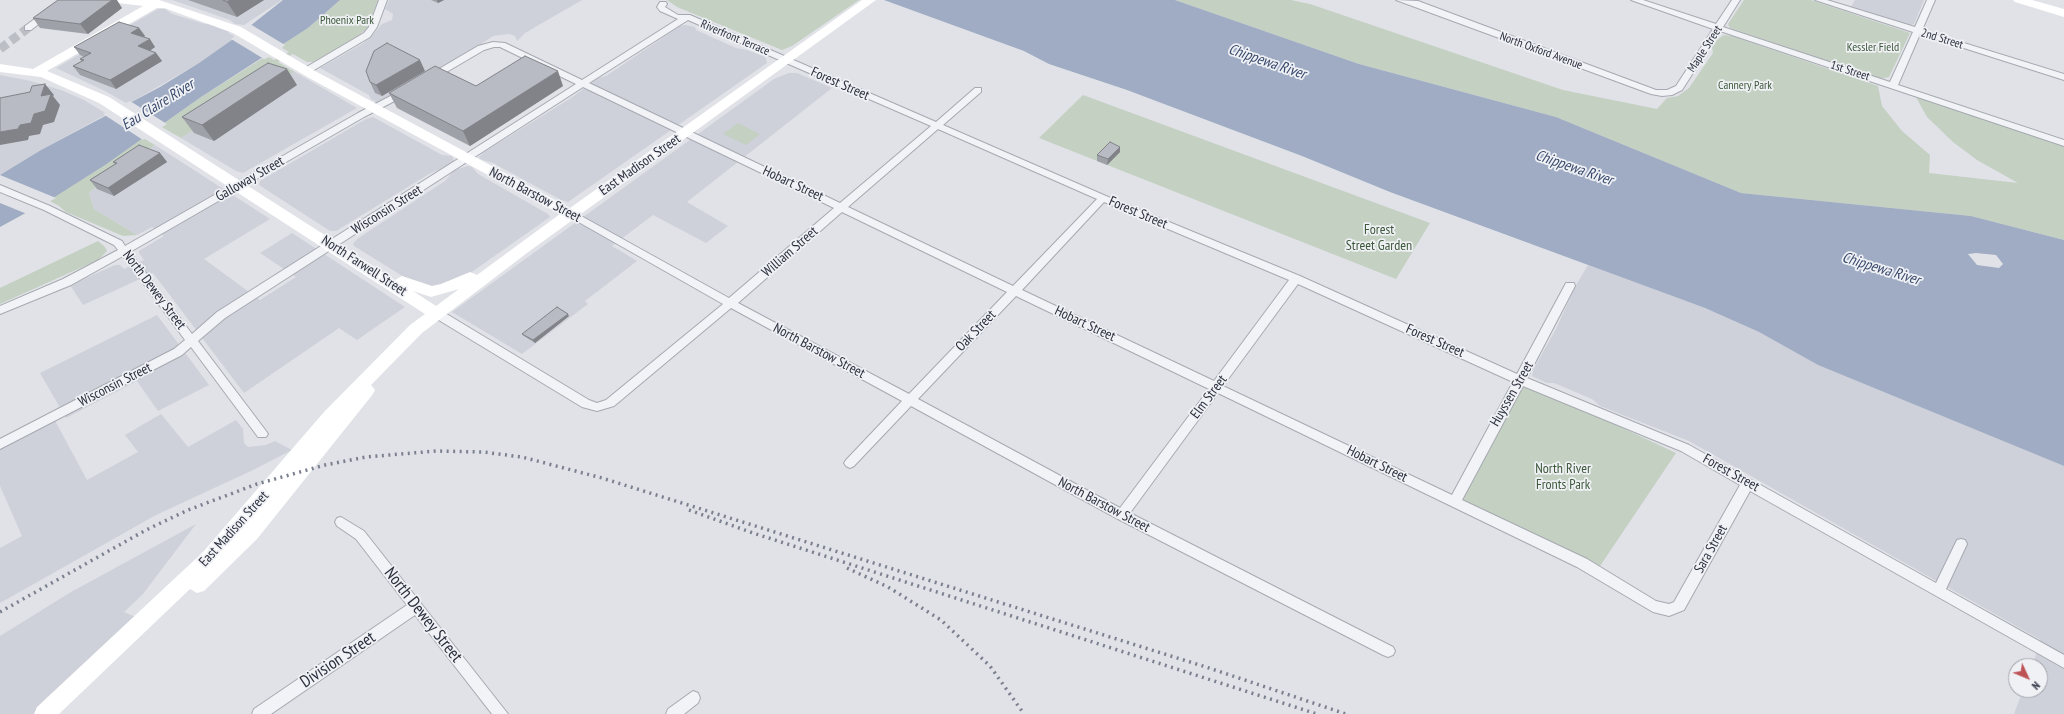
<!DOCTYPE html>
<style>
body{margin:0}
#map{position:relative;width:2064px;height:714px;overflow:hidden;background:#e0e2e7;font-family:"PT Sans Narrow",sans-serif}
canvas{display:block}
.north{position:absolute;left:2008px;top:658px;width:40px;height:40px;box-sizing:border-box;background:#eff1f5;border:1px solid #a1a3ab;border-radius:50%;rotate:134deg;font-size:11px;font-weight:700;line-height:16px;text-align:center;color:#2b2f3d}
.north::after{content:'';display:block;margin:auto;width:14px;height:18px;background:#be5356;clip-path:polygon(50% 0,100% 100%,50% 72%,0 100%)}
</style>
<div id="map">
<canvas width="2064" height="714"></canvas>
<div class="north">N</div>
</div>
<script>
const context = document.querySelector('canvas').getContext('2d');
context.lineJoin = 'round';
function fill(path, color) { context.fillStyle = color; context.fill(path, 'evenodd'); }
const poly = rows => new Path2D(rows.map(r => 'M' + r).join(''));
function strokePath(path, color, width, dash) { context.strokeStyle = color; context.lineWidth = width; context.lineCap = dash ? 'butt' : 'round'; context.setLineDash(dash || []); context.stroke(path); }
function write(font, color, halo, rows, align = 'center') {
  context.font = font + ' "PT Sans Narrow",sans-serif'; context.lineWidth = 3.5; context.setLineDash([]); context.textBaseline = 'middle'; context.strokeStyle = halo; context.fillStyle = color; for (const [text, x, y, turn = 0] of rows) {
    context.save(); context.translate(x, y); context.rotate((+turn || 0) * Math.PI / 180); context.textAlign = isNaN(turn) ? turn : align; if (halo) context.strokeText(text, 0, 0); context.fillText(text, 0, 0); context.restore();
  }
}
fill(poly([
 [172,0,282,0,244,25,235,24,230,20],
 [389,0,582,0,525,33,517,41,515,36,509,34,493,36,474,49,378,103,371,99,369,95,320,68,362,44,372,36,382,24,392,20,393,14,385,9],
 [1855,0,1924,0,1914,24,1910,25,1851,7],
 [158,9,165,9,172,14,205,24,211,23,229,30,229,33,236,37,199,63,128,104,105,91,56,68],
 [685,25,695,27,696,30,736,48,747,50,765,57,767,63,568,202,561,200,493,163,480,159,479,157,484,152,571,98,598,78,606,76,680,26],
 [295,72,357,108,243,173,236,171,181,138,273,80],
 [789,73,797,73,832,88,687,202,728,226,706,243,653,215,612,246,637,261,585,301,588,304,522,354,452,312,774,79],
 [0,75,31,81,61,90,84,100,107,114,41,150,0,175],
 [373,117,442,155,452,156,454,161,448,166,429,174,336,231,330,231,259,185,260,181,366,119],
 [155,145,270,219,204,259,260,300,296,277,260,253,292,233,405,307,357,340,339,328,244,393,153,273,83,305,70,285,115,265,120,265,124,269,144,260,139,253,139,251,164,236,152,227,137,235,94,209,89,193,115,171],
 [468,166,472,167,478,174,548,214,550,217,459,281,432,288,412,282,354,246,353,244,357,239,445,181,454,170],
 [1588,265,1705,308,1759,332,1818,365,2064,466,2064,714,2014,714,2023,690,2040,690,2040,666,2032,666,2041,640,1689,441,1600,406,1592,399,1554,383,1547,383,1532,376,1534,368,1556,329,1575,287],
 [157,315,209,385,158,411,137,381,66,418,40,373],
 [161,414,188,447,236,420,243,429,244,443,248,447,266,445,275,441,292,450,251,471,156,515,0,603,0,548,22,536,0,486,0,444,53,417,87,480,138,452,125,435],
 [196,524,143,594,124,612,145,621,44,714,0,714,0,636,71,592]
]), '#ced1d9');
fill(poly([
 [340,0,378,0,367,28,355,39,313,62,307,62,293,54,278,62,295,72,273,80,181,138,160,126,201,97,263,58,265,59,269,57,274,60,289,52,282,48,285,45,283,44,308,28],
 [667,0,859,0,792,46,782,50,677,7],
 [1175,0,1291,0,1310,4,1563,90,1657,109,1667,98,1678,96,1689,88,1713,53,1712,47,1718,39,1724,35,1732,36,1878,86,1882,106,1902,131,1930,155,1929,173,2018,183,1977,160,1953,142,1927,117,1916,97,2064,146,2064,240,1971,216,1741,193,1556,117,1359,64],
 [1744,0,1811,0,1910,33,1889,77,1880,79,1730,28,1728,24],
 [1083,95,1430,223,1396,279,1039,138],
 [738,123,760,134,746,145,723,134],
 [143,138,155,145,115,171,89,193,94,209,137,235,123,236,66,212,59,206,48,200],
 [98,241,105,247,107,251,98,260,0,304,0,288],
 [1520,380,1676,453,1596,572,1455,502]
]), '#c4d0c2');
fill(poly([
 [283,0,340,0,308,28,201,97,105,165,53,198,0,227,0,175,41,150,160,87,199,63,236,37],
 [884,0,1175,0,1359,64,1556,117,1741,193,1971,216,2064,240,2064,466,1818,365,1759,332,1705,308,1390,192,1302,156,1127,90,1049,64,1024,51],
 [1976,253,1996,255,2003,264,1999,268,1977,265,1968,254]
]), '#9facc3');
fill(poly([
 [250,24,285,45,264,59,231,39],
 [130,101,167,124,143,140,103,114],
 [0,175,56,198,27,214,0,203]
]), '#e0e2e7');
strokePath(poly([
 [0,49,28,28]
]), '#bcbec5', 9, [9, 4.5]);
const street = poly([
 [61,0,70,0,31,30,25,30,25,26,61,0],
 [379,0,387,0,377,27,370,37,309,73,303,73,303,69,364,33,369,27,379,0],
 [1396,0,1418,1,1656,90,1667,90,1676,86,1713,29,1631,0,1643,0,1716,24,1732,0,1740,0,1723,27,1890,82,1913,32,1815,0,1827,0,1915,27,1927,0,1935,0,1922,30,2064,74,2064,80,1920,34,1898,85,2064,140,2064,146,1720,31,1682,90,1672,95,1662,96,1651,94,1396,0],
 [660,2,666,2,667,4,665,7,678,15,690,15,936,122,975,88,981,88,981,92,943,125,1106,196,1300,276,1517,374,1566,283,1574,283,1575,286,1527,378,1689,445,1936,583,1957,540,1961,539,1965,540,1967,544,1946,589,2064,655,2064,668,1750,491,1684,610,1669,616,1653,612,1577,567,1218,393,1130,513,1393,647,1395,651,1393,655,1388,657,1383,655,1118,519,911,406,854,466,850,468,846,466,844,463,846,460,902,401,731,308,614,406,597,411,582,407,432,316,431,313,432,310,440,310,589,400,597,403,606,400,723,304,568,216,566,214,568,212,574,212,729,298,834,208,583,87,225,318,198,341,266,431,268,434,266,437,258,437,191,347,182,355,0,449,0,439,174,349,185,340,123,256,71,285,0,314,0,306,63,279,118,250,114,245,44,210,0,192,0,185,50,206,122,241,125,246,358,113,402,90,408,90,408,94,364,117,130,252,192,334,217,312,576,84,500,47,494,47,484,50,433,80,427,80,427,76,478,46,493,42,505,43,582,80,678,19,660,11,657,7,660,2],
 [688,20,784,62,931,126,840,203,589,83,688,20],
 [938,129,1097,199,1013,286,848,207,938,129],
 [1104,202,1289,280,1214,381,1022,290,1104,202],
 [842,212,1007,292,909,394,738,303,842,212],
 [1298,284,1513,382,1452,495,1223,386,1298,284],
 [1016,296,1209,389,1120,508,918,399,1016,296],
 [1523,386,1681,451,1740,485,1674,602,1669,604,1656,601,1587,559,1462,500,1523,386],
 [341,517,364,531,508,714,492,714,415,615,271,714,252,714,254,709,407,605,356,539,337,526,335,522,337,518,341,517],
 [693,691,698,693,700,698,698,703,684,714,666,714,668,709,693,691]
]);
strokePath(street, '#a6a9b1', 2);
fill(street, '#f2f3f6');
fill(poly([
 [112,0,159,0,241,27,317,72,570,208,862,0,876,0,527,253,422,333,371,385,375,390,373,394,257,539,204,591,197,593,190,589,59,714,34,714,37,707,203,552,324,412,410,325,425,314,99,103,41,77,0,72,0,64,33,69,143,6,118,3,112,0],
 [157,8,164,8,233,33,309,78,560,214,477,275,470,272,441,284,432,286,402,276,395,280,109,97,47,71,157,8],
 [459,289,436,306,413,291,431,297,459,289],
 [2013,0,2032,0,2064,9,2064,17,2015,2,2013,0]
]), '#fff');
strokePath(poly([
 [689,510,753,533,1317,714],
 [847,568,888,587,941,620,990,666,1024,714],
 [0,612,146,530,188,510,257,484,325,465,366,457,436,451,483,452,522,457,602,478,1206,667,1346,714]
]), '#7b808f', 3.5, [2, 4.5]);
fill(poly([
 [188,0,264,0,237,17],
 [431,0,444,0,438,3],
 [122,8,88,34,40,28,33,18],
 [139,28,145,36,144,37,155,47,150,50,156,53,162,61,116,89,80,75,73,66,82,62,80,59,84,57,80,55,74,47],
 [425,71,382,96,375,93,370,82],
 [297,85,214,141,194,133,182,117],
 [476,86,563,86,470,146,397,108,389,93],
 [1120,147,1120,152,1107,165,1097,161,1097,155],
 [160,153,167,162,114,196,97,189,90,180,115,164,113,162],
 [569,316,535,343,524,336,522,334]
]), '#9ea1a8');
fill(poly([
 [112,0,117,0,122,8,88,34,80,24],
 [230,0,264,0,237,17,227,2],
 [437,0,444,0,438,3],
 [139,28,145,36,137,41,131,33],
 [150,39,155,47,144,55,138,46],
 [156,53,162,61,116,89,110,80],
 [420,60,425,71,382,96,376,85],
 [287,69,297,85,214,141,202,125],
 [558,71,563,86,470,146,463,131],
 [45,84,54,95,53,96,60,105,54,122,43,125,40,134,29,136,28,140,0,145,0,132,20,125,34,114],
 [1120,147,1120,152,1107,165,1108,159],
 [160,153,167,162,114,196,108,188],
 [568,314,569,316,535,343,533,340]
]), '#818388');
const building = poly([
 [58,0,112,0,80,24,33,18,58,0],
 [223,0,230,0,227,2,223,0],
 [119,22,139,28,131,33,150,39,138,46,156,53,110,80,73,66,84,60,80,59,91,53,74,47,119,22],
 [387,43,420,60,376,85,370,82,366,71,374,51,387,43],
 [525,56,558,71,463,131,389,93,435,66,476,86,525,56],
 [268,63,287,69,202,125,182,117,268,63],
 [45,84,41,96,51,94,45,111,34,114,31,123,20,125,18,129,0,132,0,98,30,92,32,86,45,84],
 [1110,142,1120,147,1108,159,1097,155,1110,142],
 [139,145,160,153,108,188,90,180,117,163,113,162,139,145],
 [557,307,568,314,533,340,522,334,557,307]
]);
fill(building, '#b8bbc3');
strokePath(building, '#818388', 1);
write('12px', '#3c5739', '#eff1f5', [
 ["Phoenix Park",347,21],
 ["Kessler Field",1873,48],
 ["Cannery Park",1745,86]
]);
write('12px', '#2b2f3d', '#eff1f5', [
 ["Riverfront Terrace",735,38,23],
 ["2nd Street",1942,39,17],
 ["Maple Street",1705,49,-57],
 ["North Oxford Avenue",1541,51,20],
 ["1st Street",1850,71,18]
]);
write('14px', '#2b2f3d', '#eff1f5', [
 ["Forest Street",840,84,24],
 ["East Madison Street",640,165,-35],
 ["Galloway Street",250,179,-30],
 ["Hobart Street",793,184,25],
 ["North Barstow Street",535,195,28],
 ["Wisconsin Street",387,210,-32],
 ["Forest Street",1138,213,23],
 ["William Street",790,252,-41],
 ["North Farwell Street",364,266,33],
 ["North Dewey Street",154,290,53],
 ["Hobart Street",1085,324,25],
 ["Oak Street",976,331,-46],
 ["Forest Street",1435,341,24],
 ["North Barstow Street",819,351,28],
 ["Wisconsin Street",115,385,-27],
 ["Huyssen Street",1512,394,-60],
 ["Elm Street",1209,397,-53],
 ["Hobart Street",1377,464,26],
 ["Forest Street",1731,473,29],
 ["North Barstow Street",1104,505,28],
 ["East Madison Street",234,529,-48],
 ["Sara Street",1711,549,-61]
]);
write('14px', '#3c5739', '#eff1f5', [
 ["Forest",1379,230],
 ["Street Garden",1379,246],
 ["North River",1563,469],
 ["Fronts Park",1563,485]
]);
write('italic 15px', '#394a6c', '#eff1f5', [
 ["Chippewa River",1267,62,19],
 ["Eau Claire River",158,105,-32],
 ["Chippewa River",1574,168,19],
 ["Chippewa River",1881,269,17]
]);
write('17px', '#2b2f3d', '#eff1f5', [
 ["North Dewey Street",423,615,52],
 ["Division Street",338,660,-34]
]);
</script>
